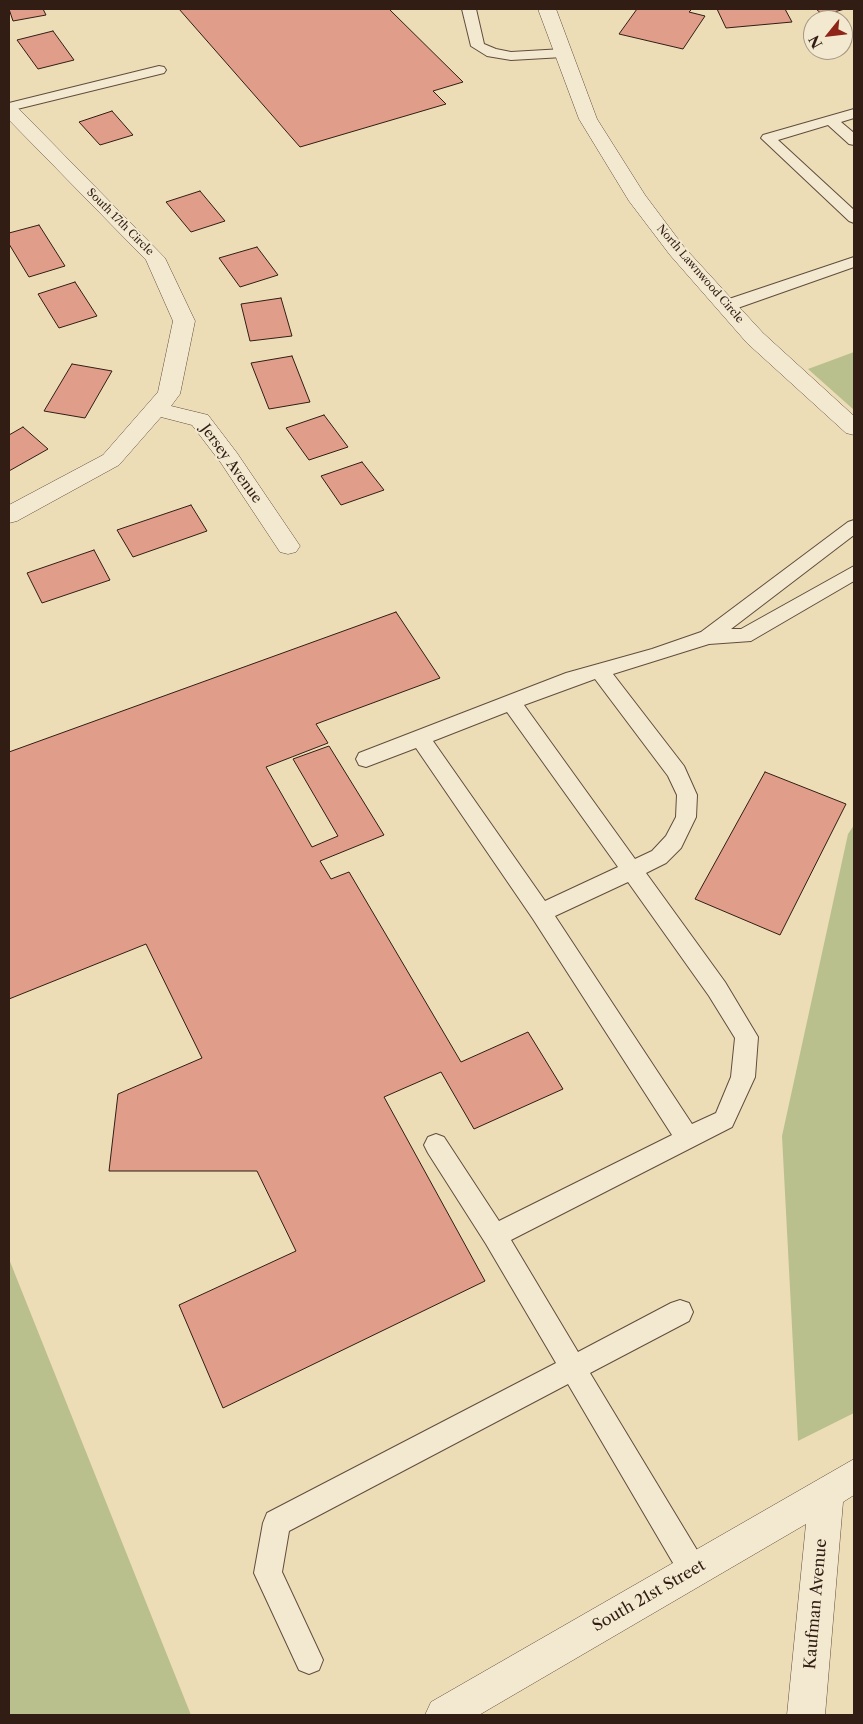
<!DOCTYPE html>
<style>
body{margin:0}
#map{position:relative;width:863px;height:1724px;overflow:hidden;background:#ecddb7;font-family:"Libre Caslon Text",serif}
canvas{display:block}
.frame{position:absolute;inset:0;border:10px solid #311d14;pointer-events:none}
.north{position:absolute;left:803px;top:10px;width:50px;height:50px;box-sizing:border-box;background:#f3e9d0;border:1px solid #a59785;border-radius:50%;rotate:241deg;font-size:14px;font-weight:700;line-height:20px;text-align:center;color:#311d14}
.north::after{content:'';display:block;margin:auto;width:18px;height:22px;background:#8f2418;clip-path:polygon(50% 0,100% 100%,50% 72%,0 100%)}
</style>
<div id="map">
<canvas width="863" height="1724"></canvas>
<div class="frame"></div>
<div class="north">N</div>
</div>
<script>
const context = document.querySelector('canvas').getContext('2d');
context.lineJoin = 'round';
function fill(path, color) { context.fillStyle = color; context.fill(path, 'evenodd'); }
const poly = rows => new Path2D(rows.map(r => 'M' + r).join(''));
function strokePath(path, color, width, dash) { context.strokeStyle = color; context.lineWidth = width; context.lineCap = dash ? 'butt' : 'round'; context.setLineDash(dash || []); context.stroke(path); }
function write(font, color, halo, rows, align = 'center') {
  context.font = font + ' "Libre Caslon Text",serif'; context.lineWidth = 4; context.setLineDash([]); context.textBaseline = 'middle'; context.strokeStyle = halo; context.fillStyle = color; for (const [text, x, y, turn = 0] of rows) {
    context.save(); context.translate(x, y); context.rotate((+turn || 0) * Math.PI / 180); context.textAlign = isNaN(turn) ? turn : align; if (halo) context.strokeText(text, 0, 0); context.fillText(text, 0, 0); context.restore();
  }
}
fill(poly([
 [854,352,854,410,808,369],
 [854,825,854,1413,798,1441,782,1136,848,834],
 [9,1259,191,1715,9,1715]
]), '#b9c08d');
const building = poly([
 [9,9,43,9,46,15,13,21,9,9],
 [179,9,389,9,463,82,433,91,446,104,300,147,179,9],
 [637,9,692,9,689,12,705,16,683,49,619,34,637,9],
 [717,9,785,9,792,22,726,28,717,9],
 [816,9,845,9,823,15,816,9],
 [53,31,74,60,38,69,17,40,53,31],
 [112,111,133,135,100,145,79,122,112,111],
 [200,191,225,221,191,232,166,202,200,191],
 [39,225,65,266,29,277,9,244,9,233,39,225],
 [257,247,278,275,240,287,219,258,257,247],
 [75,282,97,316,59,328,38,294,75,282],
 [281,298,292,336,250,341,241,304,281,298],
 [292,356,310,402,269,409,251,363,292,356],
 [72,364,112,371,85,418,44,411,72,364],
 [324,415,348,447,309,460,286,428,324,415],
 [23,427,48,449,9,471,9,435,23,427],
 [362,462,384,490,341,505,321,476,362,462],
 [191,505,207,531,133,557,117,530,191,505],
 [94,550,110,580,42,603,27,573,94,550],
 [396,612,440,678,316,724,328,743,266,767,312,847,338,836,293,759,329,746,384,835,320,861,331,879,349,872,461,1062,528,1032,563,1089,474,1129,441,1072,384,1097,485,1281,223,1408,179,1305,296,1251,257,1171,109,1171,118,1094,202,1058,146,944,9,999,9,752,396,612],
 [765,772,846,804,780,935,695,899,765,772]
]);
fill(building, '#e09d8a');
strokePath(building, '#311d14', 1);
const service = poly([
 [462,9,476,9,484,44,496,49,511,52,563,49,570,53,563,57,511,60,487,56,471,46,462,9],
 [159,66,164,67,166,70,164,73,9,111,9,103,159,66],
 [854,109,854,118,841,122,854,133,854,145,849,144,828,125,778,140,854,210,854,223,849,221,761,138,763,135,854,109],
 [854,257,854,267,732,310,726,311,720,310,718,306,720,302,854,257],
 [854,520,854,535,731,629,741,629,854,566,854,581,751,641,709,644,613,674,684,766,697,795,696,817,681,848,666,863,646,873,725,982,758,1037,755,1077,732,1127,511,1240,578,1352,671,1303,680,1300,689,1303,693,1312,689,1321,590,1373,703,1560,707,1570,703,1580,693,1584,683,1580,568,1384,289,1531,282,1572,323,1660,319,1670,309,1674,299,1670,254,1573,263,1523,267,1513,556,1363,486,1244,428,1153,424,1145,428,1137,436,1134,444,1137,499,1221,672,1135,533,919,416,748,366,767,359,765,356,759,359,753,566,673,652,649,701,632,848,522,854,520],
 [595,679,668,776,677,795,676,817,666,836,652,851,635,859,524,705,595,679],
 [507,712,618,867,545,901,433,741,507,712],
 [628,882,709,996,735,1038,731,1077,716,1113,692,1124,555,916,628,882]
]);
const minor = poly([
 [538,9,556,9,597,119,645,195,684,247,763,333,854,416,854,435,846,433,747,343,670,255,629,201,579,119,538,9],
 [9,104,16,106,165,258,195,321,180,394,171,406,208,415,237,453,296,540,300,546,296,552,288,554,280,552,221,463,192,425,161,417,119,465,17,521,9,523,9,505,103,455,158,392,173,321,146,260,9,120,9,104],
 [854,1459,854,1495,843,1502,825,1715,787,1715,806,1524,479,1715,425,1715,431,1702,854,1459]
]);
strokePath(service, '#604d3d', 2);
strokePath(minor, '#604d3d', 1);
fill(service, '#f3e9d0');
fill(minor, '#f3e9d0');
write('11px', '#311d14', '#f3e9d0', [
 ["South 17th Circle",120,222,45],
 ["North Lawnwood Circle",700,274,49]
]);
write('14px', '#311d14', '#f3e9d0', [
 ["Jersey Avenue",231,464,54]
]);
write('16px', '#311d14', '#f3e9d0', [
 ["South 21st Street",649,1596,-30],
 ["Kaufman Avenue",816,1604,-85]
]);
</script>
